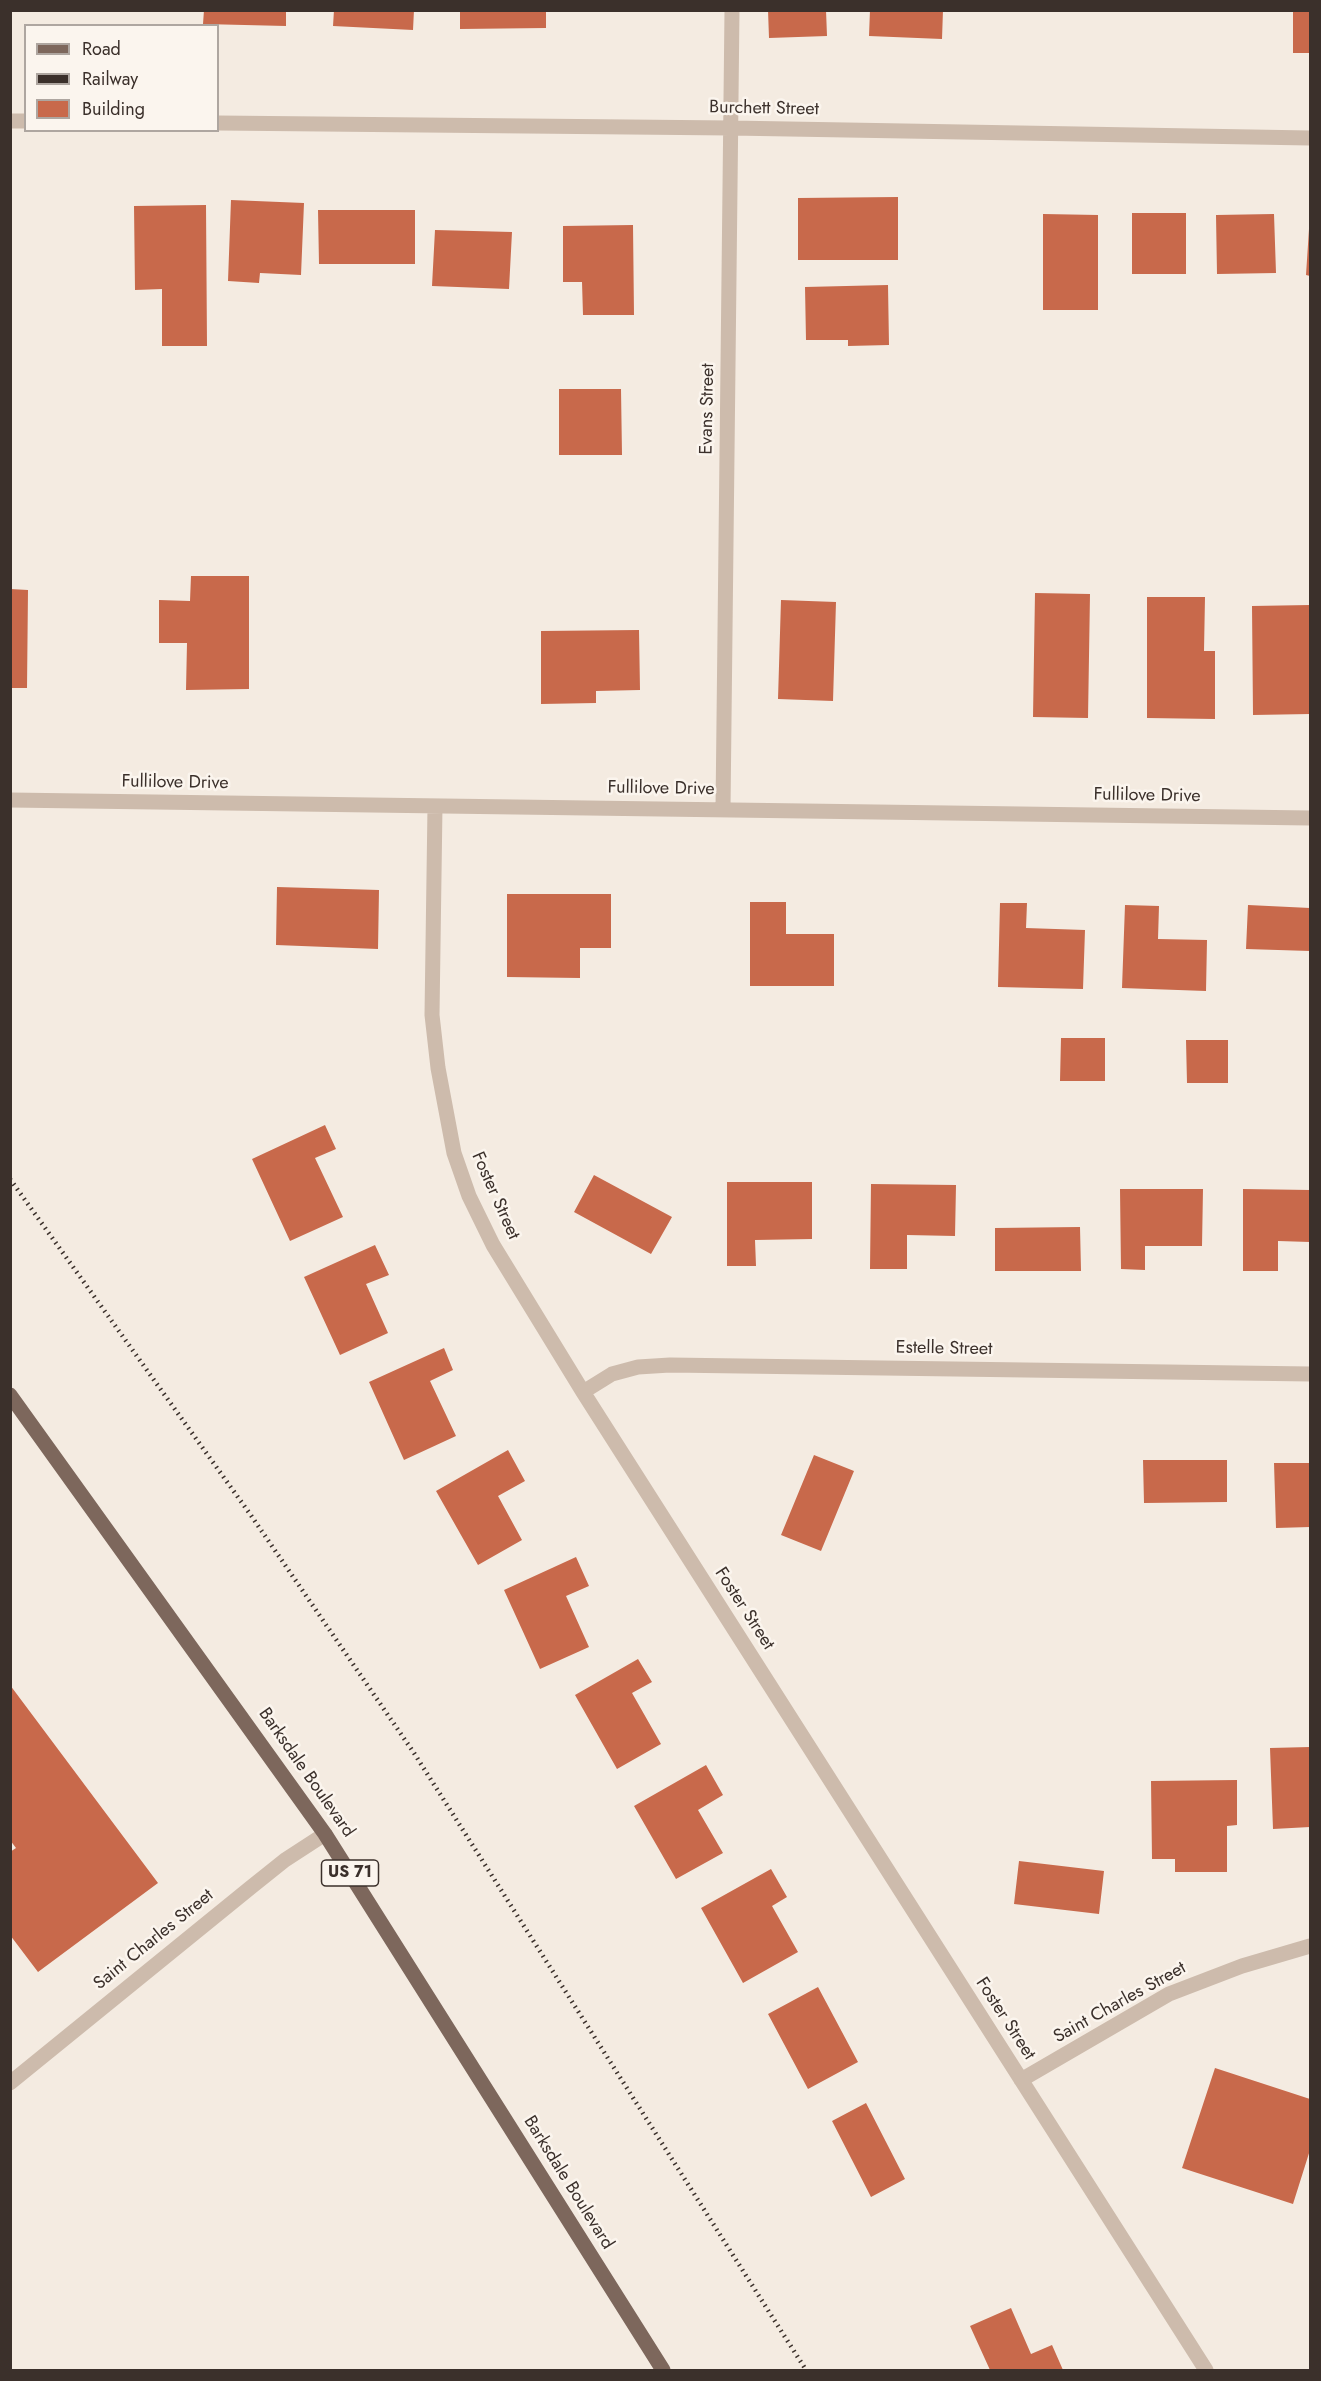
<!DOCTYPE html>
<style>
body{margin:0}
#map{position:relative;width:1321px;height:2381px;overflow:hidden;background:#f4ebe1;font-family:Jost,sans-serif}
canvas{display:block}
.frame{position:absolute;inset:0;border:12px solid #3b302b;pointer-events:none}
.legend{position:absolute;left:24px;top:24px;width:195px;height:108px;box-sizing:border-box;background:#fbf5ee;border:2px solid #aea6a0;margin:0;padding:8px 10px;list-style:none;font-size:18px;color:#3b302b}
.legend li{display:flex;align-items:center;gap:12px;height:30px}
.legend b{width:30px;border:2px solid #aea6a0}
</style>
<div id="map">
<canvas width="1321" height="2381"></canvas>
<div class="frame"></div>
<ul class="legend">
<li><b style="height:8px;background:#7d675c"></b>Road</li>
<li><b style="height:8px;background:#3b302b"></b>Railway</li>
<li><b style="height:16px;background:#c8694b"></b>Building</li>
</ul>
</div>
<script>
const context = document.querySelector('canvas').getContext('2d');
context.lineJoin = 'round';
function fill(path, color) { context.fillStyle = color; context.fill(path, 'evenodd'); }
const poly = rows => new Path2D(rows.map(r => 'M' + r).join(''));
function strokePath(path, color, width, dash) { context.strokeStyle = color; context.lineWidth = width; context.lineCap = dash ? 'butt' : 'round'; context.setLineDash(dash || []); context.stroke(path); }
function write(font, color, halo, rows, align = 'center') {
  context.font = font + ' Jost,sans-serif'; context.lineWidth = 5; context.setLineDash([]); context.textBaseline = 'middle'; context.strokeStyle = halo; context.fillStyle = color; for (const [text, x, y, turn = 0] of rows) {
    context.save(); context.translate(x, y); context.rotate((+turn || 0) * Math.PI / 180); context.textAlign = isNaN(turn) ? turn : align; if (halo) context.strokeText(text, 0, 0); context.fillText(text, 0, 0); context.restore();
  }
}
fill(poly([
 [204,10,286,10,286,26,203,24],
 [334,10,414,10,413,30,333,26],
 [460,10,546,10,546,28,460,29],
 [768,10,826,10,827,36,769,38],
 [870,10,943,10,942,39,869,36],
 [1293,10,1310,10,1310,53,1293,53],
 [898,197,898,260,798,260,798,198],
 [231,200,304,203,301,275,260,273,259,283,228,281],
 [206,205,207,346,162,346,162,289,135,290,134,206],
 [318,210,415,210,415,264,319,264],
 [1132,213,1186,213,1186,274,1132,274],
 [1043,214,1098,215,1098,310,1043,310],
 [1274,214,1276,273,1217,274,1216,215],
 [633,225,634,315,583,315,582,282,563,282,563,226],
 [1309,229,1310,229,1310,276,1306,275],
 [435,230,512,232,509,289,432,286],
 [888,285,889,345,848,346,848,340,806,340,805,287],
 [559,389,621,389,622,455,559,455],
 [191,576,249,576,249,689,186,690,187,643,159,643,159,600,190,601],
 [10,589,28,590,27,688,10,688],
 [1035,593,1090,594,1088,718,1033,717],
 [1147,597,1205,597,1204,651,1215,651,1215,719,1147,718],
 [781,600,836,602,833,701,778,699],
 [1310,605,1310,714,1253,715,1252,606],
 [639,630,640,690,596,691,596,703,541,704,541,631],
 [277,887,379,890,378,949,276,945],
 [507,894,611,894,611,948,580,948,580,978,507,977],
 [750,902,786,902,786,934,834,934,834,986,750,986],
 [1000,903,1027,903,1026,928,1085,930,1083,989,998,987],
 [1125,905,1159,906,1158,939,1207,940,1206,991,1122,988],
 [1248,905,1310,908,1310,951,1246,949],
 [1061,1038,1105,1038,1105,1081,1060,1081],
 [1186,1040,1228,1040,1228,1083,1187,1083],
 [325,1125,336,1149,315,1158,343,1217,290,1241,252,1159],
 [594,1175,672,1217,651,1254,574,1212],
 [727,1182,812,1182,812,1239,755,1240,756,1266,727,1266],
 [871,1184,956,1185,955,1236,907,1235,907,1269,870,1269],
 [1120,1189,1203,1189,1202,1246,1145,1246,1145,1270,1121,1269],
 [1243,1189,1310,1190,1310,1242,1278,1241,1278,1271,1243,1271],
 [1080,1227,1081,1271,995,1271,995,1228],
 [375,1245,389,1275,366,1284,388,1333,340,1355,304,1277],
 [444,1348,453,1370,430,1381,456,1436,404,1460,369,1382],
 [508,1450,525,1481,498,1496,522,1540,478,1565,436,1491],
 [814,1455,854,1471,821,1551,781,1535],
 [1143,1460,1227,1460,1227,1502,1144,1503],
 [1274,1463,1310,1463,1310,1527,1276,1528],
 [576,1557,589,1586,566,1596,589,1647,540,1669,504,1590],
 [638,1659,652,1682,632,1693,661,1744,617,1769,575,1695],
 [10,1685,158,1883,38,1972,10,1935,10,1852,16,1848,10,1840],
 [1310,1747,1310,1827,1273,1829,1270,1748],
 [706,1765,723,1795,698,1810,723,1853,676,1879,634,1806],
 [1237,1780,1237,1825,1227,1826,1227,1872,1175,1872,1175,1859,1152,1859,1151,1781],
 [1019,1861,1104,1871,1099,1914,1014,1904],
 [771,1869,787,1897,772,1906,798,1952,743,1983,701,1908],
 [818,1987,858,2062,808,2089,768,2014],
 [1215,2068,1310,2099,1310,2150,1293,2204,1182,2168],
 [866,2103,905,2179,871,2197,832,2121],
 [1011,2308,1031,2354,1052,2345,1063,2370,990,2370,970,2326]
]), '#c8694b');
strokePath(poly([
 [10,121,26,121],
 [218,123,731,128,1310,138],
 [10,800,1310,818],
 [435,806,432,1015,438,1068,454,1153,469,1196,493,1245,583,1392,1206,2370],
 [723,809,732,10],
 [583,1392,612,1374,638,1367,670,1365,1310,1374],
 [1021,2080,1169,1994,1242,1966,1310,1946],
 [10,2083,250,1888,285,1860,325,1834]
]), '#cdbbac', 15);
strokePath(poly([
 [10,1395,325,1834,663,2370]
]), '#7d675c', 15);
strokePath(poly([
 [10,1179,250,1514,414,1753,806,2370]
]), '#3b302b', 4.5, [1.5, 4.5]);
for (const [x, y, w] of [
 [350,1873,57]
]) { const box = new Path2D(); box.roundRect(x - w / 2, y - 13, w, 26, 4.5); context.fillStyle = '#fbf5ee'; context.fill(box); strokePath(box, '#3b302b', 1.5); }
write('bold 16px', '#3b302b', null, [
 ["US 71",350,1873]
]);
write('18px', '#3b302b', '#fbf5ee', [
 ["Burchett Street",764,109,1],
 ["Evans Street",708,409,-89],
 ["Fullilove Drive",175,783,1],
 ["Fullilove Drive",661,789,1],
 ["Fullilove Drive",1147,796,1],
 ["Foster Street",495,1196,66],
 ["Estelle Street",944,1349,1],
 ["Foster Street",744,1609,57],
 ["Barksdale Boulevard",306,1773,55],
 ["Saint Charles Street",154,1940,-39],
 ["Saint Charles Street",1120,2003,-29],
 ["Foster Street",1005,2019,57],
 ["Barksdale Boulevard",568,2183,58]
]);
</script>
